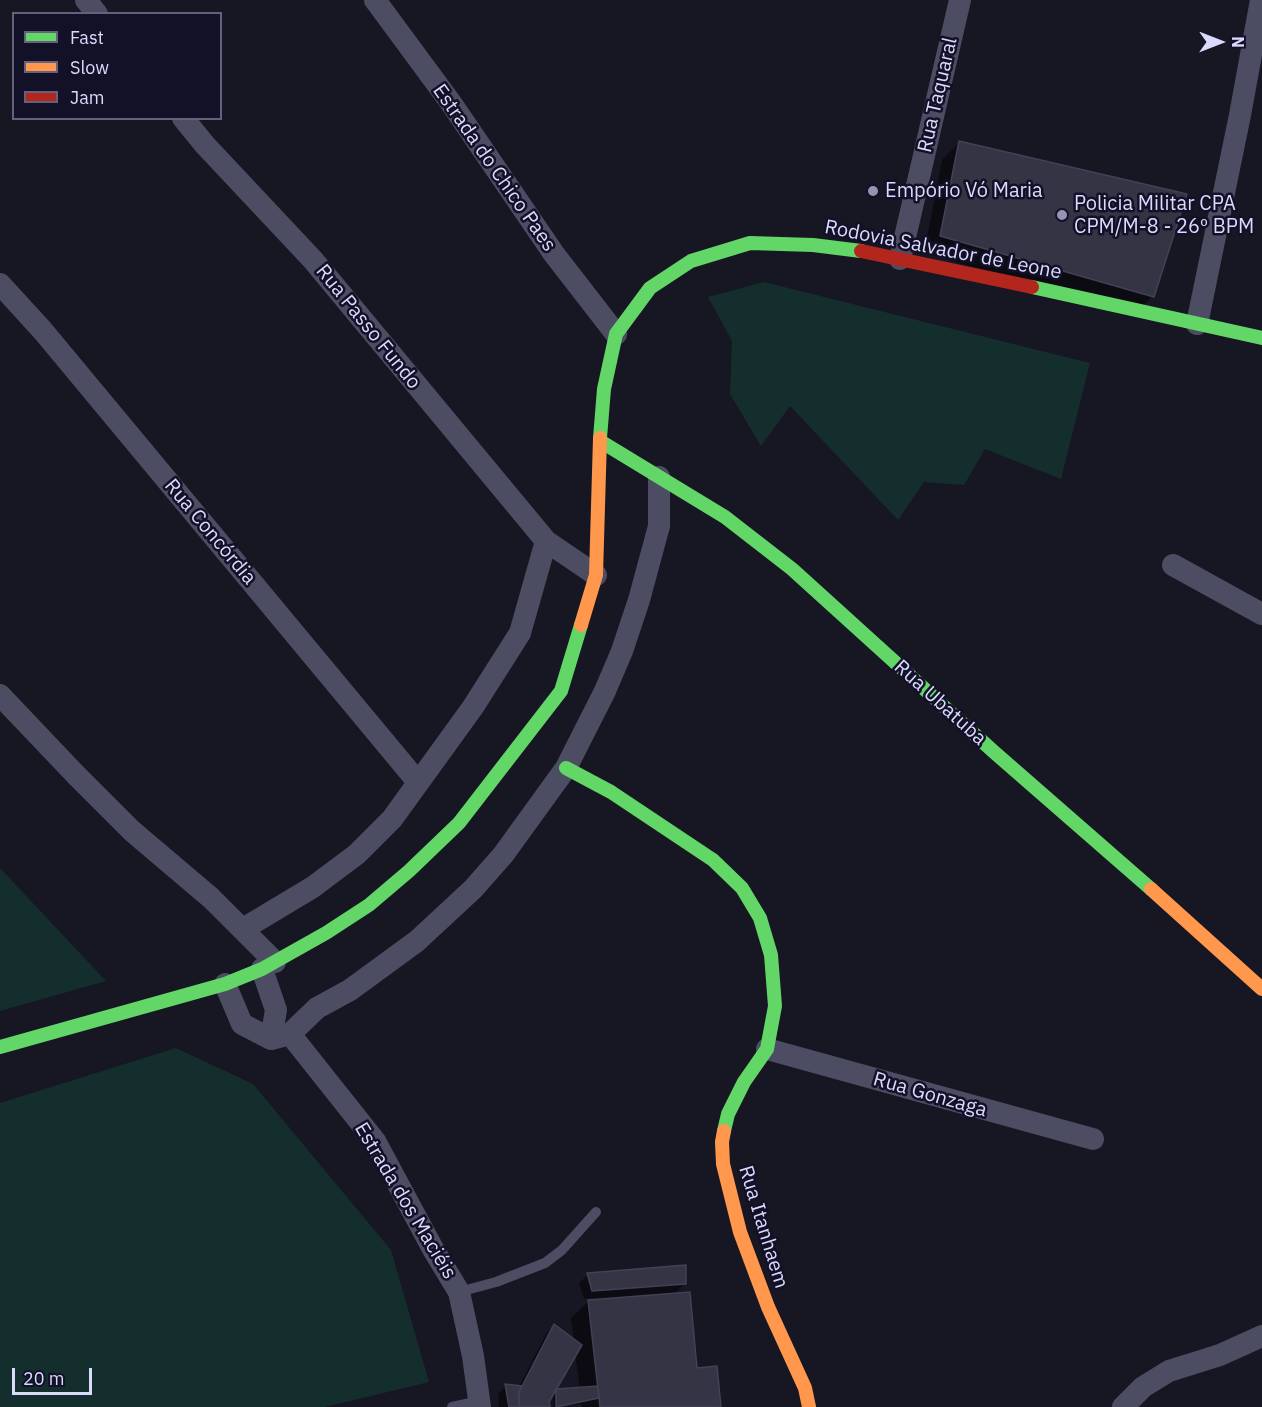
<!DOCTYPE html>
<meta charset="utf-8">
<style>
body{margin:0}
#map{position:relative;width:1262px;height:1407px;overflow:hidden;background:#171623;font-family:"IBM Plex Sans",sans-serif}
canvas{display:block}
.legend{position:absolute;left:12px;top:12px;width:210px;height:108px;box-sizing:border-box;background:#131128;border:2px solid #63617d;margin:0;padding:8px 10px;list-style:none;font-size:18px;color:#dadafd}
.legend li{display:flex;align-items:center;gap:12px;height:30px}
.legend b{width:30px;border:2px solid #63617d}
.north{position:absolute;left:1190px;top:12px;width:60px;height:60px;-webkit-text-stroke:4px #131128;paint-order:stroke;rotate:90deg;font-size:16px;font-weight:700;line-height:24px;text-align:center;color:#dadafd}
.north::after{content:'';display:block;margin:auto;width:21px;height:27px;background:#dadafd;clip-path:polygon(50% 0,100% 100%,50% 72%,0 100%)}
.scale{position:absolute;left:12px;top:1368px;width:80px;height:27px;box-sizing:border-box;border:3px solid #dadafd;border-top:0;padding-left:8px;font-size:18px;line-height:21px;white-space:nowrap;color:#dadafd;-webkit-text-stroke:4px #131128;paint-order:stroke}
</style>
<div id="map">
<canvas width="1262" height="1407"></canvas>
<ul class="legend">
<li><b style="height:8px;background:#63d668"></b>Fast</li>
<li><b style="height:8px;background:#ff974d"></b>Slow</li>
<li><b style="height:8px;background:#b3261e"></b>Jam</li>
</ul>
<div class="north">N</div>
<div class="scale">20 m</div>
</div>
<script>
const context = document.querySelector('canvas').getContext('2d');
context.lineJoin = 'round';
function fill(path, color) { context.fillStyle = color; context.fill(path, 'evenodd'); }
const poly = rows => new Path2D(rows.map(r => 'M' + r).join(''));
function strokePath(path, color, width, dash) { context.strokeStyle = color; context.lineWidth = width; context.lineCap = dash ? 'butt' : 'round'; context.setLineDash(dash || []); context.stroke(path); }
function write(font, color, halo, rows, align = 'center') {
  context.font = font + ' "IBM Plex Sans",sans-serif'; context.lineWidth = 5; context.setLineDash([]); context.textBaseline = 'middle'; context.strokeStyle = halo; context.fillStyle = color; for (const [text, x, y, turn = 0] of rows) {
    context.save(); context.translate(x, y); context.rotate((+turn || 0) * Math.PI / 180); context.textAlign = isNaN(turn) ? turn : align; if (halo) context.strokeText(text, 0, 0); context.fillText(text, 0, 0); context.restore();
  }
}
fill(poly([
 [764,282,1090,363,1061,479,985,449,964,485,924,482,898,520,790,406,761,446,730,394,732,341,708,297],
 [0,868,106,981,0,1011],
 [176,1048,253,1084,391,1250,429,1382,325,1407,0,1407,0,1103]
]), '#142e2d');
fill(poly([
 [959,143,1153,296,1136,313,924,253,942,160],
 [588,1275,684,1284,674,1295,695,1370,719,1407,582,1407,581,1404,553,1407,553,1392,548,1402,548,1407,499,1407,498,1394,506,1385,519,1387,546,1334,554,1326,574,1341,571,1318,592,1298,584,1299,579,1283],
 [575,1353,580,1389,554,1391]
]), '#0007');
const building = poly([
 [959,141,1187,194,1154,297,940,236,959,141],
 [686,1265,686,1284,592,1291,587,1273,686,1265],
 [690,1292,697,1368,717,1366,721,1407,600,1407,588,1300,690,1292],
 [554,1324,582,1345,549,1402,550,1407,519,1407,519,1392,554,1324],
 [505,1384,522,1386,519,1392,519,1407,509,1407,505,1384],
 [598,1386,599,1398,556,1407,556,1389,598,1386]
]);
fill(building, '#353444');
strokePath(building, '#434156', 1.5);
strokePath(poly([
 [459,1292,496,1282,545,1263,562,1250,596,1212],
 [452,1407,480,1401]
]), '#4c4d63', 10);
strokePath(poly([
 [86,0,97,14],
 [375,0,451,103,554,254,616,334],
 [183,118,205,145,313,260,546,541,596,575],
 [900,259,960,0],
 [0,284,43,331,417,781],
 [1197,324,1240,115,1261,0],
 [1173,565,1262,614],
 [0,695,76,775,132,831,211,898,275,962],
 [243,929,313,887,357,854,392,819,473,707,520,633,546,541],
 [262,969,276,1010,271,1039],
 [225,984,242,1024,271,1039,290,1034,375,1141,433,1249,459,1292,473,1356,480,1407],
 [290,1034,317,1008,350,990,417,941,473,889,503,855,566,768,605,691,622,651,639,600,659,526,659,477],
 [767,1049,1093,1139],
 [1123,1407,1143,1387,1169,1371,1220,1355,1262,1336]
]), '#4c4d63', 22);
strokePath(poly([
 [1032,287,1262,338],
 [600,438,604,389,616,334,650,288,691,261,750,243,813,245,861,251],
 [600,441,725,517,792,569,994,752,1151,889],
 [566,768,611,792,713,860,742,888,760,918,771,955,775,1006,767,1049,744,1082,728,1114,724,1131],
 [0,1047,225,984,262,969,326,933,369,905,409,871,459,823,561,691,581,625]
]), '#63d668', 14);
strokePath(poly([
 [581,625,596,575,600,438],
 [1151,889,1262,989],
 [724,1131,722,1142,723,1164,740,1232,768,1307,805,1388,809,1407]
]), '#ff974d', 14);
strokePath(poly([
 [861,251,1032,287]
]), '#b3261e', 14);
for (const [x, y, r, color] of [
 [873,191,6,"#9695b1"],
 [1062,215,6,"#9695b1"]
]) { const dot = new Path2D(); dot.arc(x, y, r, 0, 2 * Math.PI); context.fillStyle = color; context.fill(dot); strokePath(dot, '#131128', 2); }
write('20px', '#dadafd', '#131128', [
 ["Rua Taquaral",938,95,-77],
 ["Estrada do Chico Paes",494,168,55],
 ["Rodovia Salvador de Leone",943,250,11],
 ["Rua Passo Fundo",368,327,51],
 ["Rua Concórdia",210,532,50],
 ["Rua Ubatuba",940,703,42],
 ["Rua Gonzaga",930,1095,16],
 ["Estrada dos Maciéis",405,1201,59],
 ["Rua Itanhaem",763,1227,73]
]);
write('20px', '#dadafd', '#131128', [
 ["Empório Vó Maria",885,191],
 ["Policia Militar CPA",1074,204],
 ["CPM/M-8 - 26º BPM",1074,227]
], 'left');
</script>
